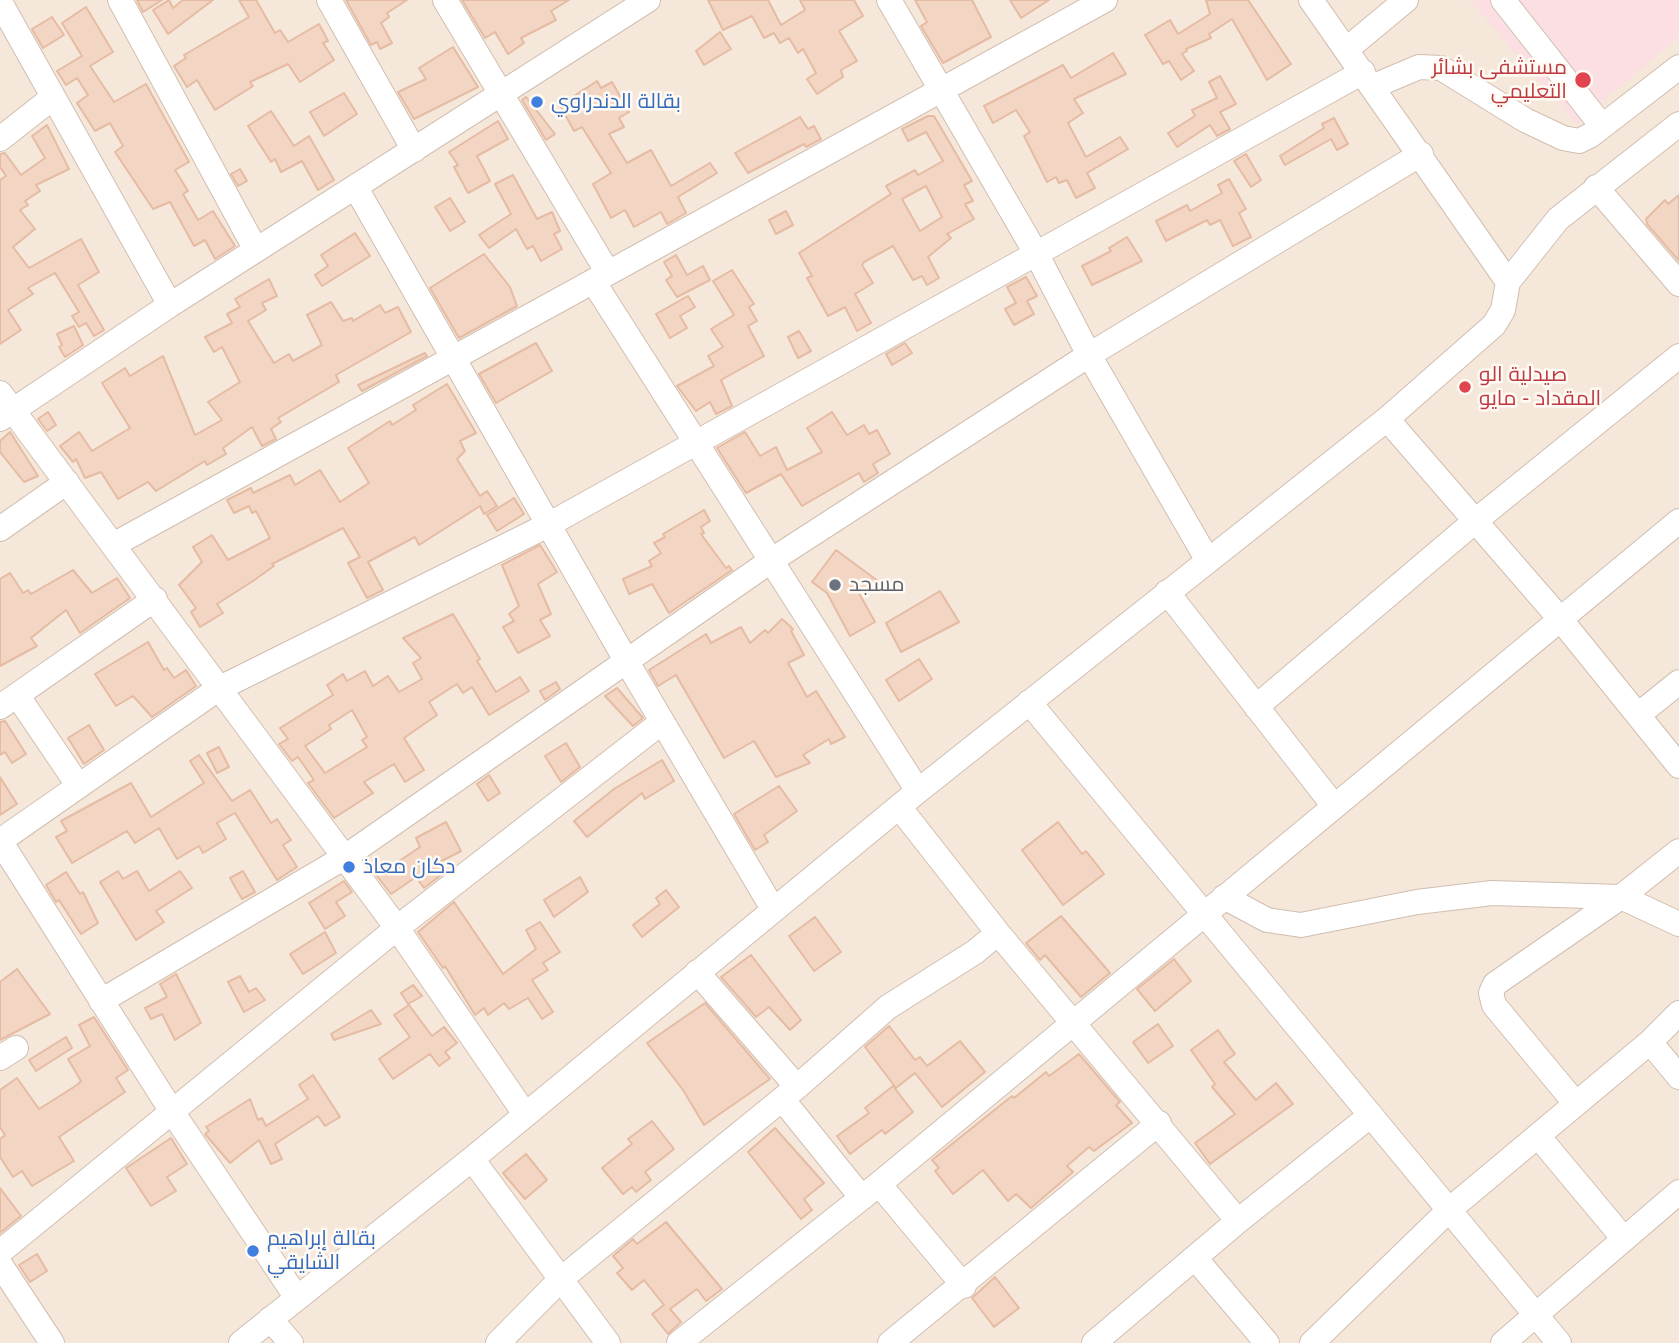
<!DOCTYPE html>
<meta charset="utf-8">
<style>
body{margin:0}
canvas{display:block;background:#fdf6ec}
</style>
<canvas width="1679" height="1343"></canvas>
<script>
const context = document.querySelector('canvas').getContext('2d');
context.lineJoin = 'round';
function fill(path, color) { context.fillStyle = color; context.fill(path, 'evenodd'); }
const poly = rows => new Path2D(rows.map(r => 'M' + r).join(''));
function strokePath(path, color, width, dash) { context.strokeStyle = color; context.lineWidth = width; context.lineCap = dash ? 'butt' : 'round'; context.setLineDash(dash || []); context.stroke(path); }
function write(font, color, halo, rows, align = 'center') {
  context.font = font + ' Arial,Cairo,sans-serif'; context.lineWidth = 5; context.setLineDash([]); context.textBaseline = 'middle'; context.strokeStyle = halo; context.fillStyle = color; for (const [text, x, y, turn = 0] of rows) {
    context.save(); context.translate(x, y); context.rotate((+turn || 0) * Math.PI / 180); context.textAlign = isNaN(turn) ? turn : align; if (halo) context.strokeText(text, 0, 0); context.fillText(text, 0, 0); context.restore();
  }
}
fill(poly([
 [0,0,1679,0,1679,1343,0,1343]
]), '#f5e8da');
fill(poly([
 [1470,0,1679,0,1679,37,1576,124]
]), '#fbdfe3');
const building = poly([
 [137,0,162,0,143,12,137,0],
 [169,0,173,8,183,0,213,0,168,34,153,10,169,0],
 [239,0,256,0,275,33,280,30,288,42,319,24,328,41,323,43,334,60,300,82,288,64,250,82,253,86,215,110,197,80,187,87,174,66,186,58,184,55,249,17,239,0],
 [346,0,407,0,387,13,389,17,381,23,392,43,380,49,377,42,371,45,346,0],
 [462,0,569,0,551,11,556,20,521,38,524,43,508,54,495,32,485,38,462,0],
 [708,0,768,0,781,25,805,10,800,0,854,0,863,16,839,31,857,61,841,70,843,77,817,94,807,79,816,73,803,49,798,53,789,38,780,43,774,33,764,38,752,16,723,30,708,0],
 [915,0,972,0,991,37,943,63,921,26,927,22,915,0],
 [1010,0,1049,0,1021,18,1010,0],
 [1206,0,1248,0,1291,64,1267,80,1232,19,1209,34,1211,38,1186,49,1187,51,1182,54,1194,71,1181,80,1169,61,1163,64,1145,35,1170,20,1178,34,1210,14,1206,0],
 [86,7,113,52,90,66,114,102,146,84,189,162,175,170,188,191,183,194,198,220,213,211,235,246,215,259,205,240,194,246,170,202,153,209,115,152,123,146,110,123,95,131,77,103,88,95,77,78,66,85,57,71,82,56,62,23,86,7],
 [52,17,64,35,43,48,32,29,52,17],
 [720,32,731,49,704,65,696,51,720,32],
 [453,47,478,87,414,119,398,92,426,79,419,68,453,47],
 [1113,53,1126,74,1074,99,1083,113,1068,123,1086,157,1120,137,1128,149,1087,173,1095,188,1076,198,1067,180,1059,183,1056,177,1047,182,1024,136,1030,132,1016,110,993,123,984,106,1063,65,1071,78,1113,53],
 [1220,76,1236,104,1220,112,1230,129,1217,136,1210,125,1177,147,1168,133,1195,116,1192,110,1217,98,1209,82,1220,76],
 [597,81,601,88,612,82,629,112,619,118,624,127,609,134,627,163,651,150,671,186,710,163,717,173,678,197,686,213,667,224,661,212,634,227,625,210,611,218,593,184,611,173,582,127,574,131,560,105,597,81],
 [344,93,357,114,324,136,310,112,344,93],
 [526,97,555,134,546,140,522,100,526,97],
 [271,111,294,146,309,136,334,180,318,190,302,161,281,172,275,159,271,162,248,126,271,111],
 [928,116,934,116,972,181,964,185,973,201,965,204,974,219,947,234,951,238,928,257,939,278,927,285,922,276,913,280,893,246,864,262,862,265,873,283,855,294,871,323,857,331,845,307,828,316,807,278,812,276,799,253,891,194,886,186,915,170,918,175,943,161,926,132,908,141,902,129,928,116],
 [926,186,942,217,920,231,902,199,926,186],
 [800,117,808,129,814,126,821,139,806,147,804,144,748,173,735,153,800,117],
 [1334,118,1348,144,1337,150,1331,139,1285,165,1280,156,1324,128,1322,124,1334,118],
 [498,121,508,139,477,156,490,181,468,193,454,167,458,165,449,152,498,121],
 [47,125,69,169,36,185,40,191,25,201,28,205,20,210,35,229,13,247,29,268,81,239,99,272,78,285,104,330,94,336,86,323,79,327,72,316,79,312,55,273,28,288,33,294,8,310,21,330,0,344,0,180,6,176,0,167,0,154,5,153,21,175,45,158,32,136,47,125],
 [1246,154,1261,180,1251,187,1234,161,1246,154],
 [240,169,247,181,238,186,231,174,240,169],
 [513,175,537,219,552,212,560,231,554,234,562,249,541,261,533,246,527,249,516,229,489,248,479,235,511,214,495,184,513,175],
 [1229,179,1246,209,1239,213,1251,237,1233,246,1220,220,1210,225,1207,220,1166,241,1156,221,1187,205,1190,211,1222,193,1218,185,1229,179],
 [1679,195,1679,261,1647,224,1646,219,1665,200,1668,204,1679,195],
 [450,198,465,222,450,231,435,207,450,198],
 [786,211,793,225,776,234,769,220,786,211],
 [355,233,370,256,322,286,315,275,328,266,321,255,355,233],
 [1127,237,1142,261,1092,285,1082,266,1111,251,1109,248,1127,237],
 [484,254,510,287,517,306,459,338,430,288,484,254],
 [676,255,687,275,703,266,710,280,677,297,666,280,672,276,664,262,676,255],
 [732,270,754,304,749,307,757,321,748,326,764,356,721,380,732,406,716,414,710,402,696,411,677,386,714,366,708,356,723,347,711,329,734,315,713,281,732,270],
 [1026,277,1037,296,1027,301,1034,314,1014,325,1005,309,1016,303,1007,287,1026,277],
 [269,279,277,296,262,303,266,310,248,321,274,363,289,354,293,361,322,345,307,315,331,302,343,321,352,318,353,321,380,305,385,313,398,307,411,332,336,375,339,382,278,418,281,422,271,429,276,439,262,446,252,427,223,448,226,454,207,465,205,461,156,491,148,482,118,499,101,472,85,478,76,459,73,462,60,446,79,432,92,451,130,428,102,383,125,368,130,376,163,356,195,435,222,420,208,402,240,382,222,347,214,352,205,337,232,323,227,314,240,307,235,299,269,279],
 [688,296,695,307,680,316,687,328,670,338,656,314,688,296],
 [74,326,83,345,65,357,59,347,62,345,57,334,74,326],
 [799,331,811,351,798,358,788,337,799,331],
 [536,343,552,371,496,403,479,374,536,343],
 [905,343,912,353,892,365,886,354,905,343],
 [425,353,427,356,362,391,358,385,425,353],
 [447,384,476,433,460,441,465,451,457,459,480,496,487,491,497,506,484,514,480,506,419,545,415,537,368,562,383,590,367,598,348,563,360,557,343,528,272,564,274,566,253,581,217,604,223,613,200,627,191,612,196,608,179,585,202,562,193,547,212,535,228,560,270,538,256,511,252,513,249,506,234,513,227,500,251,488,253,493,290,475,295,485,320,470,340,502,369,483,348,448,390,421,392,425,416,410,413,405,447,384],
 [48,412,56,425,47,431,38,419,48,412],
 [832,412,847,435,864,425,869,434,877,430,890,454,873,464,878,473,864,482,859,473,802,506,781,474,746,493,717,448,745,432,760,456,776,447,787,470,822,452,807,428,832,412],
 [10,432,38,476,24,482,0,452,0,441,10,432],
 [514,498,524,514,497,531,487,515,514,498],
 [704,510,710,521,701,527,704,533,701,534,726,568,729,566,732,570,669,613,652,584,629,594,623,579,652,566,649,561,661,553,654,543,665,537,663,534,704,510],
 [540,545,557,572,538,584,551,614,540,620,550,636,518,653,503,627,514,621,509,614,519,606,502,565,540,545],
 [836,550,878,581,859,593,875,622,850,636,827,593,812,582,836,550],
 [73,570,92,593,117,578,130,598,80,633,66,610,31,638,37,646,0,666,0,579,10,573,23,593,28,590,31,594,73,570],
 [940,591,959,622,901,652,886,623,940,591],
 [453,614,480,659,477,661,496,692,520,677,529,691,489,715,472,687,463,693,457,684,429,702,437,715,404,738,424,770,405,782,394,764,364,782,373,793,334,818,308,783,314,780,298,757,292,761,279,744,288,739,280,728,333,695,327,685,343,674,347,681,365,671,373,686,388,676,399,692,422,679,413,663,421,658,403,638,453,614],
 [352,710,367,737,362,740,367,747,325,773,305,746,331,729,329,725,352,710],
 [782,619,793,629,791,631,804,655,788,663,807,697,816,691,845,737,831,744,829,739,803,755,810,763,776,777,754,741,724,758,676,675,658,686,649,670,706,634,711,643,741,627,750,643,765,630,768,633,782,619],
 [148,642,164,670,167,668,174,678,186,670,196,686,152,717,133,696,116,706,95,674,148,642],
 [919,659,932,679,899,701,886,680,919,659],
 [556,682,560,689,545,700,540,691,556,682],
 [617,688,643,718,633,726,605,696,617,688],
 [5,721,26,754,12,763,5,752,0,755,0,722,5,721],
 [89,725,104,750,84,764,68,738,89,725],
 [566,743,580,767,561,782,545,756,566,743],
 [219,747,229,767,217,773,207,753,219,747],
 [199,755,232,801,250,790,271,823,277,819,291,840,283,845,297,867,277,880,235,813,217,823,226,839,203,853,199,846,177,859,159,828,135,843,127,831,72,863,56,837,67,831,61,821,131,783,151,817,204,783,190,761,199,755],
 [662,760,674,781,645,799,642,793,587,837,574,821,614,789,662,760],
 [489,775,500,793,488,801,477,784,489,775],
 [0,777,17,804,0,815,0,777],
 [779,786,797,811,764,835,768,842,755,850,734,814,779,786],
 [446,822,461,851,438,863,445,872,424,888,416,877,391,894,377,876,420,847,416,838,446,822],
 [1058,822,1082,854,1086,851,1104,874,1063,905,1022,850,1058,822],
 [118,871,123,879,137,871,149,891,180,871,192,888,156,911,164,922,136,940,100,882,118,871],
 [243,871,255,892,242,899,230,878,243,871],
 [66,872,80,894,83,892,98,923,81,934,59,900,56,902,46,885,66,872],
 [580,877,588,892,554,917,544,900,580,877],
 [344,881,352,892,336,902,345,916,325,929,309,903,344,881],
 [666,890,679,907,642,937,633,925,660,904,656,898,666,890],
 [454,902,503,974,536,949,526,930,540,922,560,952,543,963,548,970,532,980,553,1012,542,1019,528,998,509,1009,504,1003,488,1015,484,1008,475,1015,445,966,443,968,418,932,454,902],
 [1061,916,1110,973,1081,997,1045,955,1040,960,1026,943,1061,916],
 [815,917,841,952,814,971,789,936,815,917],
 [325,932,336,953,303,974,290,954,325,932],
 [751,955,801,1020,790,1030,769,1007,756,1017,721,977,751,955],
 [1174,959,1191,981,1155,1011,1137,989,1174,959],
 [17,969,50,1014,0,1040,0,982,17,969],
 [176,974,201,1023,175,1040,162,1014,151,1019,145,1008,167,997,160,984,176,974],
 [240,976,249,992,256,988,265,1000,244,1012,228,982,240,976],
 [413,985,422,996,408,1004,401,993,413,985],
 [705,1003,770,1079,704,1125,683,1090,647,1043,705,1003],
 [409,1005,432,1036,444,1027,457,1043,445,1052,450,1058,439,1066,430,1054,393,1079,379,1059,410,1037,394,1015,409,1005],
 [371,1010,381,1024,334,1040,331,1034,371,1010],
 [94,1017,128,1070,116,1078,125,1092,59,1137,74,1161,32,1186,22,1171,13,1177,0,1157,0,1139,5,1135,0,1127,0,1090,17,1078,39,1109,77,1085,81,1081,68,1059,90,1046,79,1025,94,1017],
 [1158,1024,1173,1046,1148,1063,1133,1042,1158,1024],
 [889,1026,915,1060,920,1057,927,1066,960,1041,985,1072,942,1107,915,1073,896,1088,865,1047,889,1026],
 [1218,1030,1235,1054,1224,1062,1256,1100,1276,1083,1293,1104,1210,1164,1195,1143,1235,1114,1212,1087,1215,1084,1191,1050,1218,1030],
 [66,1037,72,1048,36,1071,29,1060,66,1037],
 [1079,1054,1120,1102,1116,1105,1132,1123,1094,1151,1089,1147,1067,1166,1073,1172,1031,1208,1016,1194,1008,1201,983,1170,953,1194,935,1171,939,1168,932,1160,1012,1096,1014,1098,1046,1072,1049,1076,1079,1054],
 [313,1075,340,1117,325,1126,318,1116,275,1144,282,1159,271,1164,259,1140,230,1163,205,1134,209,1131,206,1127,250,1099,258,1120,262,1118,266,1126,308,1099,299,1085,313,1075],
 [893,1086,913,1112,885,1134,882,1130,850,1154,837,1136,869,1113,865,1108,893,1086],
 [652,1121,674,1149,645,1172,651,1180,636,1192,632,1187,623,1194,602,1168,632,1144,628,1139,652,1121],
 [775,1128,824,1183,804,1199,812,1210,801,1219,748,1152,775,1128],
 [171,1138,187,1164,167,1177,176,1191,151,1206,126,1168,171,1138],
 [526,1154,547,1180,525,1199,503,1173,526,1154],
 [0,1188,21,1216,0,1233,0,1188],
 [666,1222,722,1289,706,1301,697,1289,670,1309,681,1322,668,1334,652,1314,664,1305,644,1280,632,1290,617,1273,623,1268,613,1256,633,1239,637,1244,666,1222],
 [37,1254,47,1271,30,1282,19,1265,37,1254],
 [995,1277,1019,1308,994,1327,972,1298,995,1277]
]);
fill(building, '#f3d5c3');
strokePath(building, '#e6bba3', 2);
const minor = poly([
 [120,0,256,250],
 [329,0,414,150],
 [445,0,608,273],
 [889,0,1037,255,1089,355,1207,559],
 [1503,0,1602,126],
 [0,2,170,305],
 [1347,49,1406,0],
 [1374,86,1419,67,1441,68,1525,120,1563,138,1579,141,1591,135,1679,67],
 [0,139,51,99],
 [1596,187,1679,284],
 [356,188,627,662,773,909],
 [593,281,918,791],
 [1508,282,1558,219,1679,124],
 [0,393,397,928,525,1114],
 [0,419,170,305,648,0],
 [1387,419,1561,620,1679,766],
 [0,529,67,482],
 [115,544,1105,0],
 [1167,592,1334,806],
 [17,695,78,785],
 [1029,702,1559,1343],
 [0,707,155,599],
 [1256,707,1474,522,1679,356],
 [1638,715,1679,682],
 [900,808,998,933,1238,1221],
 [0,841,218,689,548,525,1363,72],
 [0,841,173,1113,297,1298],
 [1224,897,1267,920,1301,925,1417,902,1492,893,1621,897,1679,924],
 [697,972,797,1087],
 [101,1001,345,857,772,560,1089,355,1421,154],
 [1650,1042,1679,1077],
 [0,1058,16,1048],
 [782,1099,862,1198],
 [1576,1104,1494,1005,1491,993,1495,984,1621,897,1679,851],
 [1538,1136,1624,1239],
 [472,1159,608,1343],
 [879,1184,964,1286],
 [0,1252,397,928,662,722],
 [1195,1258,1267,1343],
 [0,1264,52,1343],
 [270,1319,291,1343],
 [241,1343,472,1159,918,791,1387,419,1494,325,1503,310,1508,282,1311,0],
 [498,1343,561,1279,797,1087,888,1007,975,952,998,933],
 [679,1343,879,1184,1679,521],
 [890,1343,1159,1123],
 [1094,1343,1238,1221,1371,1115],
 [1312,1343,1449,1210,1650,1042,1679,1013],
 [1503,1343,1679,1192]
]);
strokePath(minor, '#d1beb0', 26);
strokePath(minor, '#fff', 24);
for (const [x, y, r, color] of [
 [1583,80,9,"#e0444e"],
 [537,102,7,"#3f7fe0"],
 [1465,387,7,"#e0444e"],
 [835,585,7,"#6b7280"],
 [349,867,7,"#3f7fe0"],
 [253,1251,7,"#3f7fe0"]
]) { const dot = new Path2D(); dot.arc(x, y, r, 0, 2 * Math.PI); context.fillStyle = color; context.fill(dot); strokePath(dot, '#fffaf3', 2.5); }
write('21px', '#be3a42', '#fffaf3', [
 ["مستشفى بشائر",1567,68],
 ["التعليمي",1567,92],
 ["صيدلية الو",1479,375,"left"],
 ["المقداد - مايو",1479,399,"left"]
], 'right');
write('21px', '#366cbe', '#fffaf3', [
 ["بقالة الدندراوي",551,102],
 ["دكان معاذ",363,867],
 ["بقالة إبراهيم",267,1239],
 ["الشايقي",267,1263]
], 'left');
write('21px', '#5b616d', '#fffaf3', [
 ["مسجد",849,585]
], 'left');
</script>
